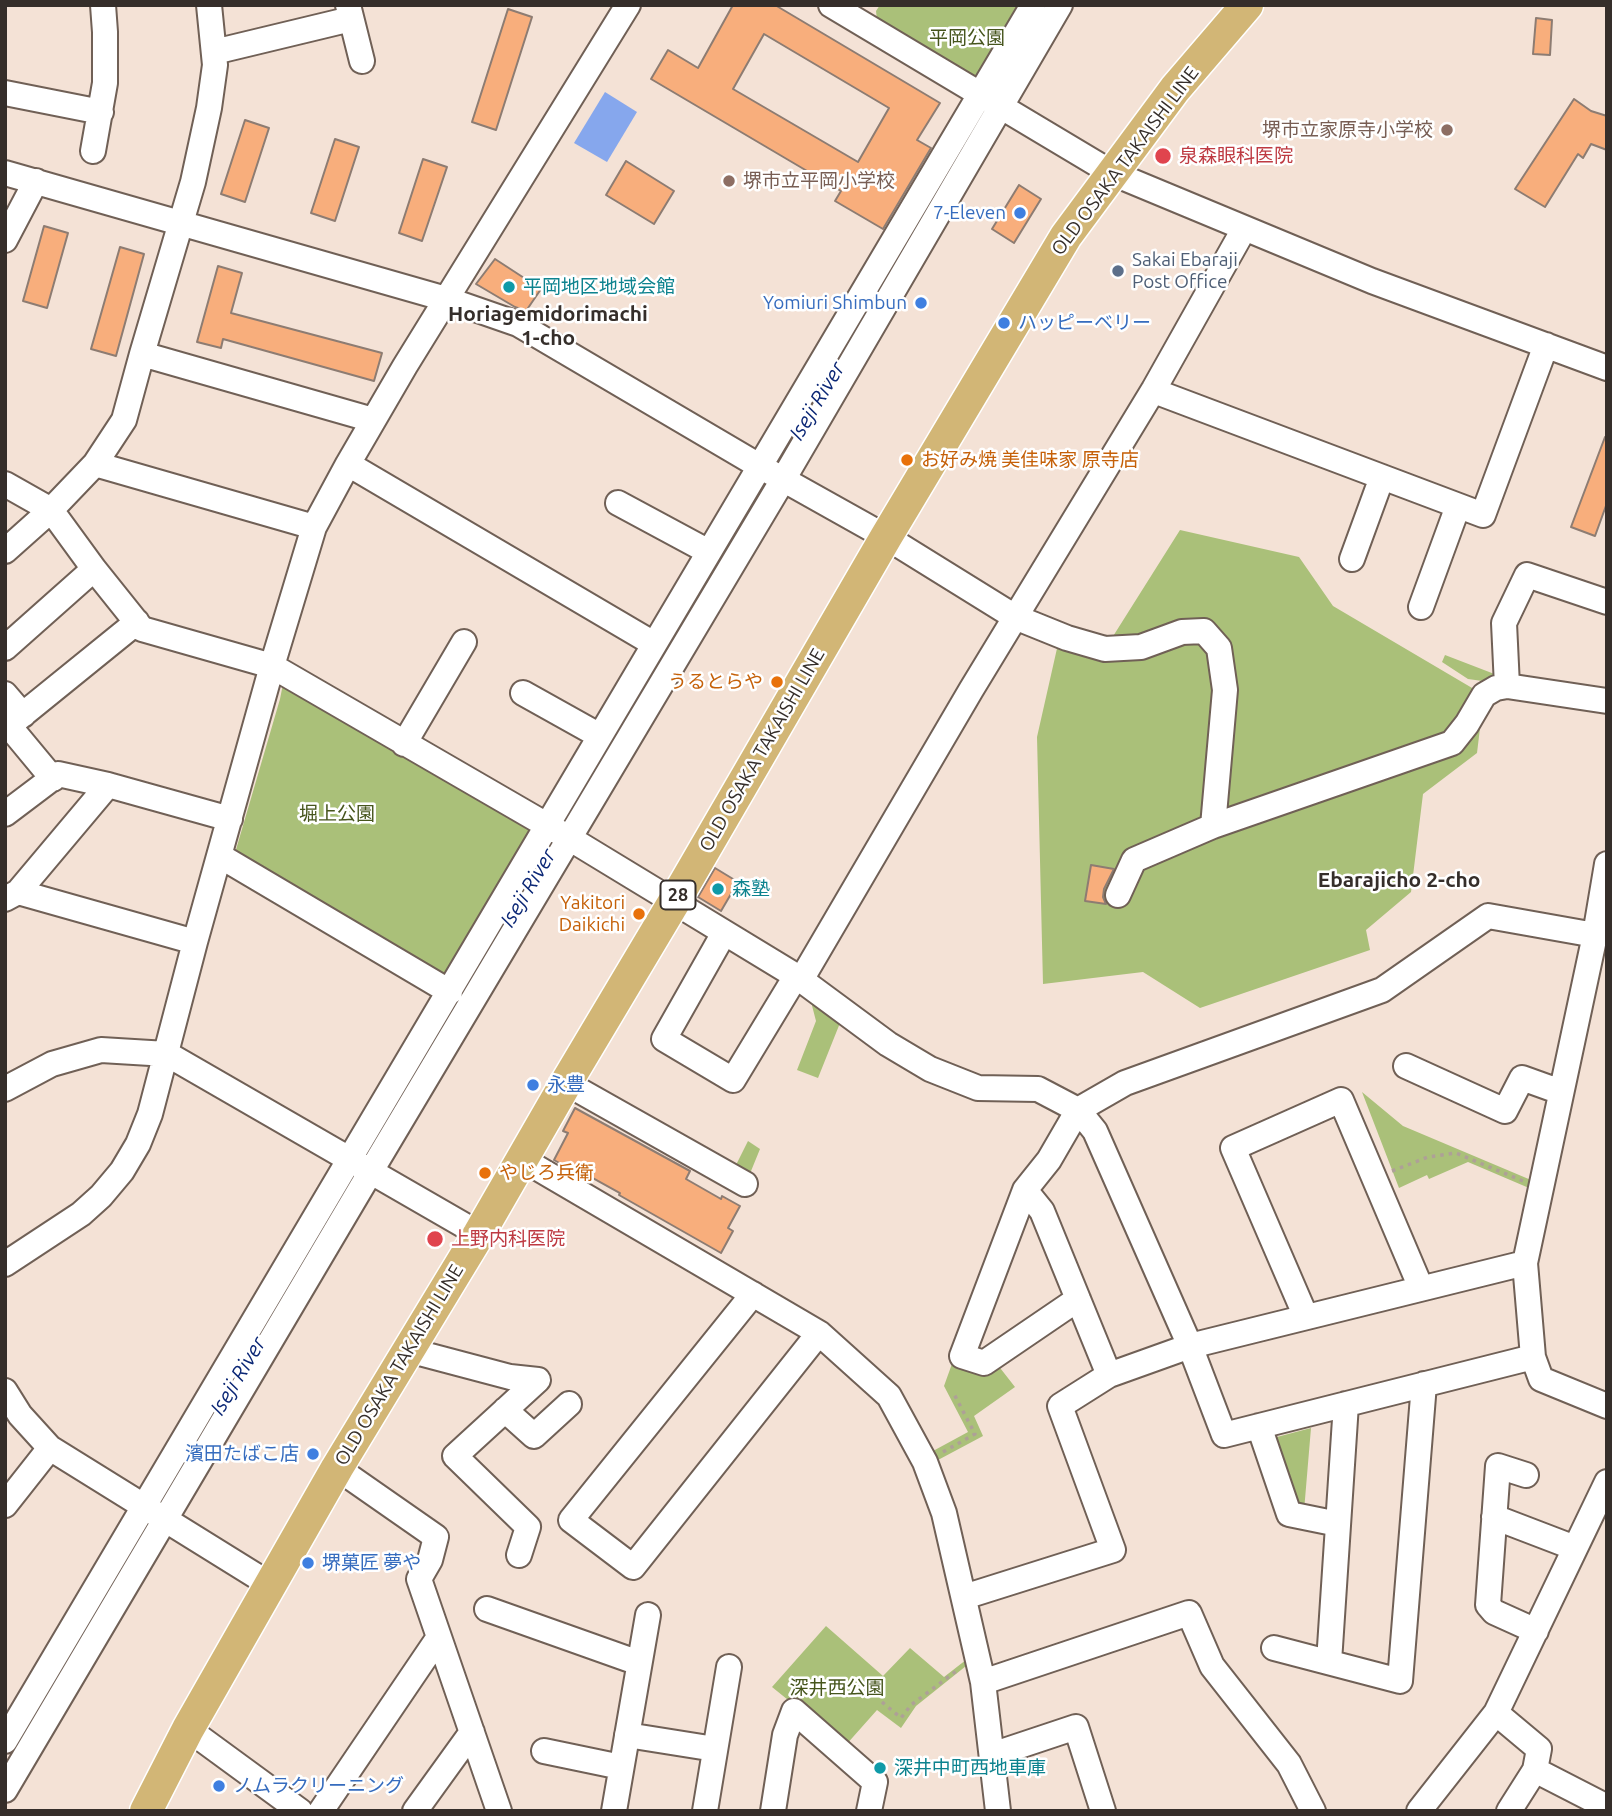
<!DOCTYPE html>
<meta charset="utf-8">
<style>
body{margin:0}
#map{position:relative;width:1612px;height:1816px;overflow:hidden;background:#f4e2d6;font-family:Ubuntu,sans-serif}
canvas{display:block}
.frame{position:absolute;inset:0;border:7px solid #352e2a;pointer-events:none}
</style>
<div id="map">
<canvas width="1612" height="1816"></canvas>
<div class="frame"></div>
</div>
<script>
const context = document.querySelector('canvas').getContext('2d');
context.lineJoin = 'round';
function fill(path, color) { context.fillStyle = color; context.fill(path, 'evenodd'); }
const poly = rows => new Path2D(rows.map(r => 'M' + r).join(''));
function strokePath(path, color, width, dash) { context.strokeStyle = color; context.lineWidth = width; context.lineCap = dash ? 'butt' : 'round'; context.setLineDash(dash || []); context.stroke(path); }
function write(font, color, halo, rows, align = 'center') {
  context.font = font + ' Ubuntu,"Noto Sans JP",sans-serif'; context.lineWidth = 5; context.setLineDash([]); context.textBaseline = 'middle'; context.strokeStyle = halo; context.fillStyle = color; for (const [text, x, y, turn = 0] of rows) {
    context.save(); context.translate(x, y); context.rotate((+turn || 0) * Math.PI / 180); context.textAlign = isNaN(turn) ? turn : align; if (halo) context.strokeText(text, 0, 0); context.fillText(text, 0, 0); context.restore();
  }
}
fill(poly([
 [880,5,1024,5,983,76,974,77,877,20,876,11],
 [1180,530,1299,557,1333,606,1484,695,1477,753,1423,794,1411,892,1366,930,1370,950,1200,1008,1143,972,1043,984,1037,737,1058,644,1105,649],
 [1445,655,1497,675,1497,683,1468,679,1442,662],
 [283,684,530,829,445,975,235,853,280,699],
 [809,994,842,1018,818,1078,797,1070,816,1021],
 [1362,1092,1403,1126,1531,1180,1529,1188,1468,1162,1429,1179,1427,1175,1399,1188],
 [748,1141,760,1149,749,1176,735,1167],
 [953,1361,997,1364,1015,1387,974,1416,983,1436,938,1460,933,1451,968,1432,944,1386],
 [1311,1428,1304,1511,1296,1506,1274,1443,1277,1437],
 [826,1626,883,1676,910,1648,944,1677,971,1656,971,1662,916,1706,901,1728,877,1710,845,1746,772,1687]
]), '#aac079');
fill(poly([
 [605,92,637,112,607,162,574,143]
]), '#86a7ed');
strokePath(poly([
 [358,1169,415,1074],
 [95,1615,161,1501]
]), '#86a7ed', 33);
const building = poly([
 [733,5,775,5,940,103,917,140,931,148,883,229,835,201,841,191,651,79,668,50,698,68,733,5],
 [764,34,889,108,858,162,733,89,764,34],
 [508,9,532,17,496,130,472,122,508,9],
 [1536,18,1552,20,1550,55,1533,54,1536,18],
 [1574,99,1591,111,1607,116,1607,150,1591,144,1583,158,1578,154,1545,207,1515,189,1574,99],
 [245,120,269,128,245,202,221,194,245,120],
 [335,139,359,147,335,221,311,213,335,139],
 [423,159,447,167,422,241,399,233,423,159],
 [626,161,674,191,654,224,606,195,626,161],
 [1019,185,1041,199,1014,243,992,229,1019,185],
 [44,226,68,233,47,308,23,301,44,226],
 [120,247,144,254,116,356,91,349,120,247],
 [495,259,541,289,526,311,515,307,476,284,495,259],
 [218,266,242,273,231,313,382,353,374,381,223,339,221,348,197,342,218,266],
 [1605,437,1607,437,1607,503,1595,536,1571,527,1605,437],
 [1091,865,1114,869,1104,889,1103,897,1106,904,1085,901,1091,865],
 [715,868,738,882,721,911,698,897,715,868],
 [575,1108,690,1171,686,1179,721,1199,722,1196,740,1206,728,1228,733,1231,721,1253,619,1195,620,1193,573,1167,572,1170,554,1160,568,1133,563,1131,575,1108]
]);
fill(building, '#f8ae7c');
strokePath(building, '#8d7c72', 2);
const minor = poly([
 [348,5,362,61],
 [831,5,1112,173,1372,281,1607,368],
 [214,52,351,19],
 [5,93,101,112],
 [93,151,105,83,105,32,103,5],
 [5,173,446,299,518,324,761,467,886,537,1015,617,1067,638,1105,649,1141,647,1182,632,1204,631,1219,648,1225,690,1213,826],
 [5,240,36,181],
 [142,354,373,420],
 [1154,389,1162,394,1483,515,1546,345],
 [95,464,314,527],
 [348,464,654,644],
 [5,484,51,510,94,569,5,648],
 [618,503,709,552],
 [5,551,51,510,95,464,124,420,142,354,193,182,209,108,215,65,209,5],
 [1352,559,1382,477],
 [94,569,142,629,272,666,569,838,796,976,888,1044,930,1069,978,1088,1038,1089,1078,1110,1095,1131,1190,1346,1224,1435,1533,1357],
 [1421,607,1458,506],
 [1507,686,1504,623,1527,575,1607,602],
 [523,693,600,736],
 [5,694,23,715],
 [9,726,53,779],
 [5,729,137,622],
 [404,744,464,642],
 [108,785,230,819],
 [5,814,58,774,108,785,18,892,5,899],
 [220,856,450,992],
 [1607,864,1595,935,1525,1263,1533,1357,1541,1379,1607,1406],
 [18,892,195,942],
 [1118,895,1134,860,1213,826,1452,743,1467,724,1484,695,1496,688,1507,686,1607,701],
 [724,933,664,1039,733,1080,796,976],
 [801,980,971,690,1154,389,1244,229],
 [1406,1066,1505,1111,1522,1078,1561,1092],
 [566,1083,745,1184],
 [5,1089,52,1064,101,1050,167,1054,479,1234],
 [522,1159,819,1333,889,1396,925,1462,944,1513,983,1682,998,1811],
 [1025,1190,1042,1211,1109,1375],
 [5,1264,81,1214,101,1196,122,1171,138,1144,150,1114,195,942,272,666,314,527,348,464,405,366,628,5],
 [753,1294,571,1520,633,1567,819,1333],
 [1078,1299,984,1363,962,1356,1025,1190,1049,1160,1078,1110,1125,1083,1382,990,1488,916,1595,935],
 [1306,1317,1233,1148,1341,1100,1421,1288],
 [408,1350,510,1377,538,1380,455,1456,528,1527,519,1555],
 [5,1391,20,1415,50,1448,269,1584],
 [505,1410,534,1436,569,1404],
 [1259,1426,1289,1514,1338,1524],
 [337,1468,436,1537,430,1560,419,1579,499,1811],
 [1526,1475,1498,1466,1488,1605,1494,1612,1536,1631],
 [5,1505,50,1448],
 [1494,1517,1575,1548],
 [964,1597,1113,1550,1060,1406,1109,1375,1190,1346,1525,1263],
 [487,1609,639,1663],
 [1274,1648,1400,1681,1424,1384],
 [1329,1662,1346,1404],
 [983,1682,1189,1613,1212,1666,1289,1764,1313,1811],
 [1496,1713,1539,1749,1535,1770,1607,1807],
 [188,1729,300,1811],
 [627,1735,715,1749],
 [5,1741,1033,5],
 [544,1751,621,1767],
 [992,1755,1076,1727,1103,1811],
 [5,1790,371,1171,784,478,1060,5],
 [321,1811,439,1637],
 [415,1811,472,1732],
 [614,1811,648,1615],
 [705,1811,729,1667],
 [773,1811,785,1735,794,1711,875,1782,869,1811],
 [1419,1811,1496,1713,1607,1482],
 [1509,1811,1535,1770]
]);
const major = poly([
 [146,1811,188,1729,337,1468,479,1234,566,1083,674,902,886,537,1066,236,1175,89,1247,5]
]);
strokePath(minor, '#706056', 28);
strokePath(major, '#fff', 35);
strokePath(poly([
 [1392,1171,1428,1157,1456,1153,1523,1181],
 [943,1452,975,1434,954,1394],
 [882,1702,901,1718,911,1705,959,1669]
]), '#aea097', 3.5, [3.5, 5]);
strokePath(minor, '#fff', 24);
strokePath(major, '#d2b676', 32);
for (const [x, y, r, color] of [
 [1447,130,7,"#8d6e63"],
 [1163,156,9,"#e0444e"],
 [729,181,7,"#8d6e63"],
 [1020,213,7,"#3f7fe0"],
 [1118,271,7,"#5c6f8a"],
 [509,287,7,"#0f9aa8"],
 [921,303,7,"#3f7fe0"],
 [1004,323,7,"#3f7fe0"],
 [907,460,7,"#e8710a"],
 [777,682,7,"#e8710a"],
 [718,889,7,"#0f9aa8"],
 [639,914,7,"#e8710a"],
 [533,1085,7,"#3f7fe0"],
 [485,1173,7,"#e8710a"],
 [435,1239,9,"#e0444e"],
 [313,1454,7,"#3f7fe0"],
 [308,1563,7,"#3f7fe0"],
 [880,1768,7,"#0f9aa8"],
 [219,1786,7,"#3f7fe0"]
]) { const dot = new Path2D(); dot.arc(x, y, r, 0, 2 * Math.PI); context.fillStyle = color; context.fill(dot); strokePath(dot, '#fff', 2.5); }
for (const [x, y, w] of [
 [678,895,35]
]) { const box = new Path2D(); box.roundRect(x - w / 2, y - 14.5, w, 29, 5); context.fillStyle = '#fff'; context.fill(box); strokePath(box, '#352e2a', 2); }
write('bold 18px', '#352e2a', null, [
 ["28",678,895]
]);
write('19px', '#46551c', '#fff', [
 ["平岡公園",967,38],
 ["堀上公園",337,814],
 ["深井西公園",837,1688]
]);
write('19px', '#785e54', '#fff', [
 ["堺市立家原寺小学校",1433,130],
 ["堺市立平岡小学校",743,181,"left"]
], 'right');
write('19px', '#be3a42', '#fff', [
 ["泉森眼科医院",1179,156],
 ["上野内科医院",451,1239]
], 'left');
write('19px', '#352e2a', '#fff', [
 ["OLD OSAKA TAKAISHI LINE",1125,161,-53],
 ["OLD OSAKA TAKAISHI LINE",762,750,-60],
 ["OLD OSAKA TAKAISHI LINE",399,1365,-59]
]);
write('19px', '#366cbe', '#fff', [
 ["7-Eleven",1006,213,"right"],
 ["Yomiuri Shimbun",907,303,"right"],
 ["ハッピーベリー",1018,323],
 ["永豊",547,1085],
 ["濱田たばこ店",299,1454,"right"],
 ["堺菓匠 夢や",322,1563],
 ["ノムラクリーニング",233,1786]
], 'left');
write('19px', '#4e5e75', '#fff', [
 ["Sakai Ebaraji",1132,260],
 ["Post Office",1132,282]
], 'left');
write('19px', '#0d838f', '#fff', [
 ["平岡地区地域会館",523,287],
 ["森塾",732,889],
 ["深井中町西地車庫",894,1768]
], 'left');
write('19px', '#c56008', '#fff', [
 ["お好み焼 美佳味家 原寺店",921,460],
 ["うるとらや",763,682,"right"],
 ["Yakitori",625,903,"right"],
 ["Daikichi",625,925,"right"],
 ["やじろ兵衛",499,1173]
], 'left');
write('bold 21px', '#352e2a', '#fff', [
 ["Horiagemidorimachi",548,314],
 ["1-cho",548,338],
 ["Ebarajicho 2-cho",1399,880]
]);
write('italic 21px', '#0a2675', '#fff', [
 ["Iseji River",817,401,-59],
 ["Iseji River",528,888,-59],
 ["Iseji River",238,1376,-59]
]);
</script>
